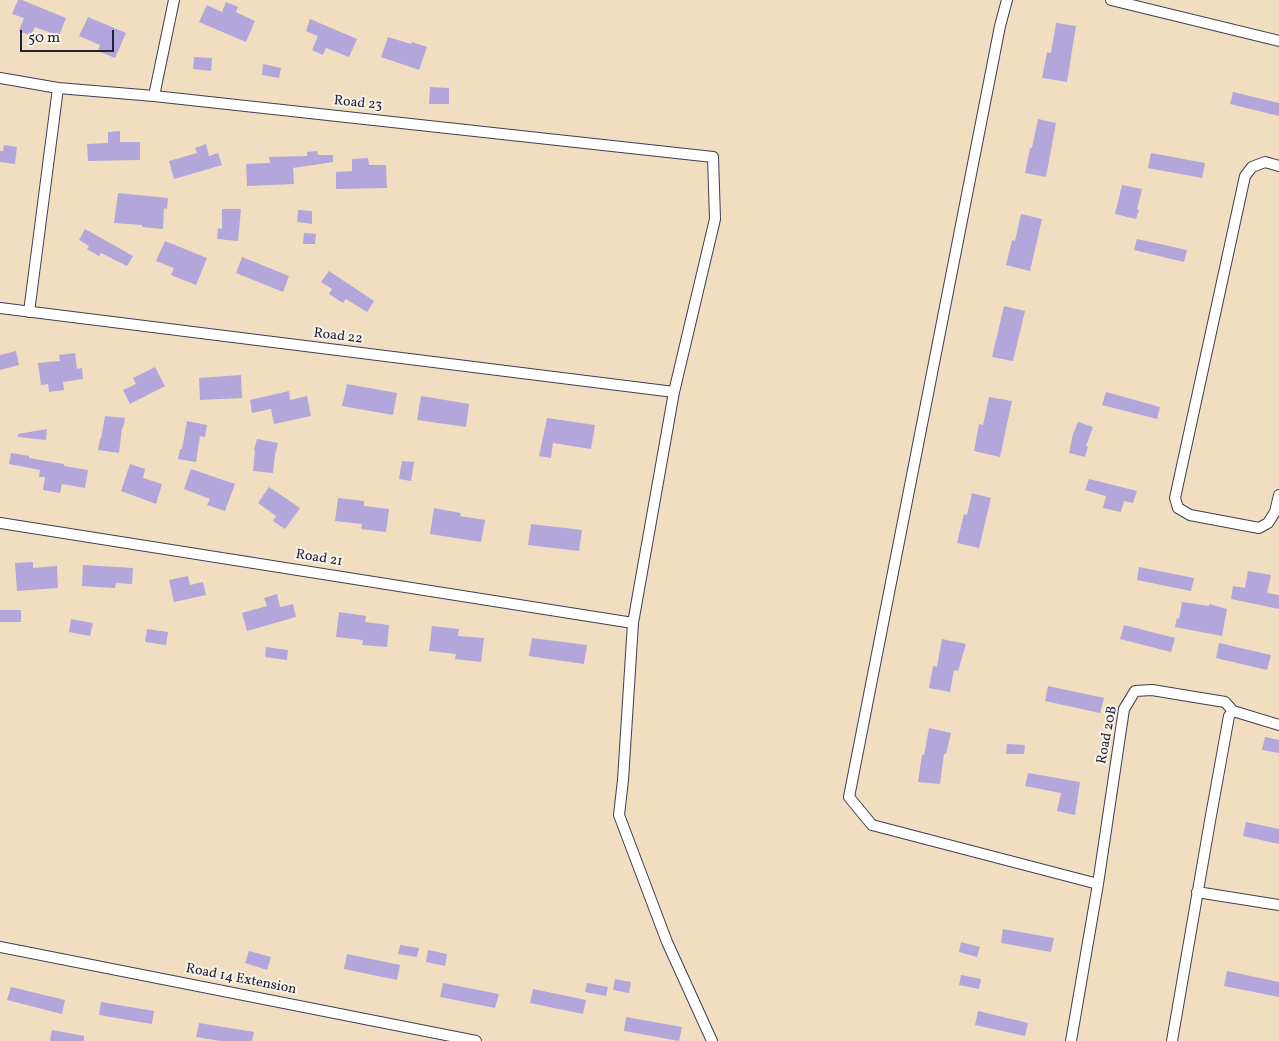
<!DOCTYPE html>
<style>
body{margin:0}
#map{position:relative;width:1279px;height:1041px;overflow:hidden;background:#f1dec0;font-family:Vollkorn,serif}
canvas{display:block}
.scale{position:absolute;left:20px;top:30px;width:94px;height:22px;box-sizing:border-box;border:2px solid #22223b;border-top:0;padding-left:6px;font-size:15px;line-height:18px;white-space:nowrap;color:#22223b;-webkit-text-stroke:4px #f7f3e8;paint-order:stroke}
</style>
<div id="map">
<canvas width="1279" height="1041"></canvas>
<div class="scale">50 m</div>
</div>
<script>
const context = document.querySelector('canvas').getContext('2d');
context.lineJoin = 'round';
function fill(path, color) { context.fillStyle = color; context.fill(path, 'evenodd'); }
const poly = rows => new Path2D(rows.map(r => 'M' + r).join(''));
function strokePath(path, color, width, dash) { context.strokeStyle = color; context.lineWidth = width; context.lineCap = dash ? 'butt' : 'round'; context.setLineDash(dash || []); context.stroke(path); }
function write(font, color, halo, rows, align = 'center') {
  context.font = font + ' Vollkorn,serif'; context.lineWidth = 4; context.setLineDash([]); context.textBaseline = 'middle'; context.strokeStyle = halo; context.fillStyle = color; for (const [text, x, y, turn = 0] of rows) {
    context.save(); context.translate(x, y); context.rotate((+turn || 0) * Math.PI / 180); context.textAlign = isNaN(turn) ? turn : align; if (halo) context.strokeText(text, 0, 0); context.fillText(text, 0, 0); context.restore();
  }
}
fill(poly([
 [18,0,22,0,66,18,59,36,35,27,31,36,19,31,24,18,12,14],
 [226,2,238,7,236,12,255,21,246,42,199,22,207,5,222,12],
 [88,17,126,33,115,58,98,51,100,45,79,36],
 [310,19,357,39,349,57,326,48,323,55,312,50,318,36,306,31],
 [1056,23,1076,26,1067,82,1042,78,1047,52,1051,53],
 [388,37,411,44,412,42,427,47,419,70,381,57],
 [194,57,212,58,211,71,193,69],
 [263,64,281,68,279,78,262,75],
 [430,87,449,88,449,104,429,104],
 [1233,92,1279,103,1279,116,1230,104],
 [1038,119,1056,123,1046,177,1025,173,1030,148,1032,148],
 [120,131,120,142,140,142,140,160,88,161,87,144,108,143,108,132],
 [206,144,209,156,218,153,222,165,174,179,169,161,197,153,195,148],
 [4,145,17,147,15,164,0,162,0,151,3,151],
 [317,151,318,155,333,155,333,162,293,168,294,184,247,186,246,164,270,163,269,157,307,156,307,152],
 [1151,153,1205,163,1202,178,1148,168],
 [368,158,369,165,386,165,387,188,336,189,336,172,352,171,352,159],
 [1122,185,1142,189,1137,209,1139,210,1136,219,1115,214],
 [118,193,168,198,167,209,164,208,163,229,142,227,142,225,114,223],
 [222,209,241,209,238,241,217,239,218,228,222,229],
 [298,210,312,211,312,224,297,222],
 [1021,214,1042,219,1030,271,1006,265,1012,240,1015,241],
 [85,229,133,256,127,266,101,253,99,256,87,249,89,246,79,240],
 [304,233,316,234,315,244,303,244],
 [1137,239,1187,250,1184,262,1134,250],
 [165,241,207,258,196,285,171,275,174,268,156,261],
 [242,257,289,276,283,292,236,273],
 [329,271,374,301,367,312,346,299,343,303,329,294,332,289,321,282],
 [1004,306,1025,311,1013,361,992,357],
 [16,351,19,365,0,370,0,355],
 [75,353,77,369,82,368,83,379,63,382,64,390,49,392,48,384,41,385,38,363,60,361,59,355],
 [155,367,165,386,130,404,123,390,136,384,133,378],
 [241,375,242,398,200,400,199,378],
 [347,384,397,393,393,415,342,406],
 [289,391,290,400,307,396,311,416,274,424,271,409,252,413,250,400],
 [1106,392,1160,407,1157,419,1102,405],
 [421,396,469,404,466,427,417,420],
 [989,397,1012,401,1000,457,974,451,979,424,983,425],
 [105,416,125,418,123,428,122,428,119,453,98,450,100,439,101,439],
 [547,418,595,425,591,449,553,443,551,458,539,456],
 [187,421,207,425,205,437,200,436,196,462,178,459,180,449,182,449],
 [1078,422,1093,427,1086,446,1088,446,1085,457,1069,453,1073,434],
 [47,429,46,440,18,437,18,434],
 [257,439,278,443,275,455,273,473,253,471,255,451,254,450],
 [11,453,29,456,29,458,64,464,64,466,88,470,85,488,62,484,60,493,43,490,45,477,39,477,40,470,9,464],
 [402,461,414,462,411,481,399,479],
 [130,464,145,469,143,478,162,484,156,504,121,491],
 [191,469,235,484,225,511,207,505,210,499,184,489],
 [1089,479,1137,491,1133,503,1124,501,1121,512,1103,508,1106,496,1085,490],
 [269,487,300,508,285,529,273,521,276,516,258,503],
 [972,493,991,498,979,548,957,543,964,514,967,515],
 [338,498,364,501,364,506,389,509,386,532,361,529,362,524,335,521],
 [434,508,461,513,460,516,485,520,481,542,430,534],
 [531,524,582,530,579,551,528,545],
 [33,562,33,568,57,566,58,588,17,591,15,563],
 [83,565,133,568,132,584,116,583,115,588,82,586],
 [1139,567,1194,578,1191,591,1137,580],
 [1248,571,1271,575,1267,593,1279,595,1279,609,1231,599,1233,586,1245,588],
 [188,576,190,585,203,582,206,595,174,602,169,580],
 [277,594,280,607,293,604,296,617,247,631,242,613,267,606,264,598],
 [1182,602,1209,606,1209,604,1227,609,1222,636,1175,627,1177,618,1179,619],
 [0,610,21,610,21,622,0,622],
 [339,612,366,616,365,622,389,625,387,647,362,645,363,640,336,637],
 [71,619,93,623,90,636,69,632],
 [1124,625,1175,638,1171,652,1120,639],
 [432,626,459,629,458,636,484,638,481,662,455,659,456,654,429,651],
 [147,629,168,632,166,645,145,642],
 [532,638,587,645,584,664,529,656],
 [942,639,966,644,958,671,954,670,950,692,929,688,933,666,937,667],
 [1219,643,1271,655,1267,670,1216,658],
 [266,647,288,650,287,660,265,657],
 [1048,686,1104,698,1100,713,1045,701],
 [929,728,951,733,946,754,944,754,940,784,918,782,922,755,924,755],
 [1265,737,1279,740,1279,753,1262,750],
 [1007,744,1025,745,1024,754,1006,754],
 [1028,773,1080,782,1075,815,1057,811,1061,793,1025,786],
 [1246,822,1279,829,1279,844,1243,836],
 [1003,929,1054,938,1051,952,1001,943],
 [961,942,980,947,977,957,959,952],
 [400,945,419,948,417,957,398,954],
 [428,950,447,954,445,966,426,962],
 [249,951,271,957,267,970,245,963],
 [347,954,400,965,397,980,344,969],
 [1227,971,1279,982,1279,997,1224,986],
 [961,975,981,979,979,989,959,985],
 [615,979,631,982,629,993,613,990],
 [443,983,499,994,495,1008,440,997],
 [587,983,608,987,606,996,585,992],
 [11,987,65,1000,62,1014,7,1000],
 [533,989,586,1000,583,1014,530,1003],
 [101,1002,154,1011,152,1024,99,1015],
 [978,1011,1028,1023,1025,1036,975,1025],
 [626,1017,682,1027,679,1041,624,1031],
 [199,1023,254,1032,252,1041,220,1041,196,1037],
 [52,1030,84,1036,84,1041,50,1041]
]), '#b3a6da');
const minor = poly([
 [1007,0,1000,26,849,797,872,825,1098,884],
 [1111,0,1279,41],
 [0,78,58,88,154,96,713,157,715,219,674,392,633,623,623,780,619,815,667,942,712,1041],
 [154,96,174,0],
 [1279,166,1265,162,1252,167,1245,176,1175,498,1178,508,1190,515,1259,528,1268,523,1275,512,1279,495],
 [0,308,674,392],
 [29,312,58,88],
 [0,523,633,623],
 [1233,711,1279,725],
 [1197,892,1279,905],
 [0,947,476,1041],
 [1071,1041,1098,884,1124,709,1135,691,1152,690,1225,702,1233,711,1229,716,1210,821,1172,1041]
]);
strokePath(minor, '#413e4f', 12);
strokePath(minor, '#fff', 10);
write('14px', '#22223b', '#f7f3e8', [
 ["Road 23",358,104,6],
 ["Road 22",338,337,7],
 ["Road 21",319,559,9],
 ["Road 20B",1108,735,-79],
 ["Road 14 Extension",241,980,11]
]);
</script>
